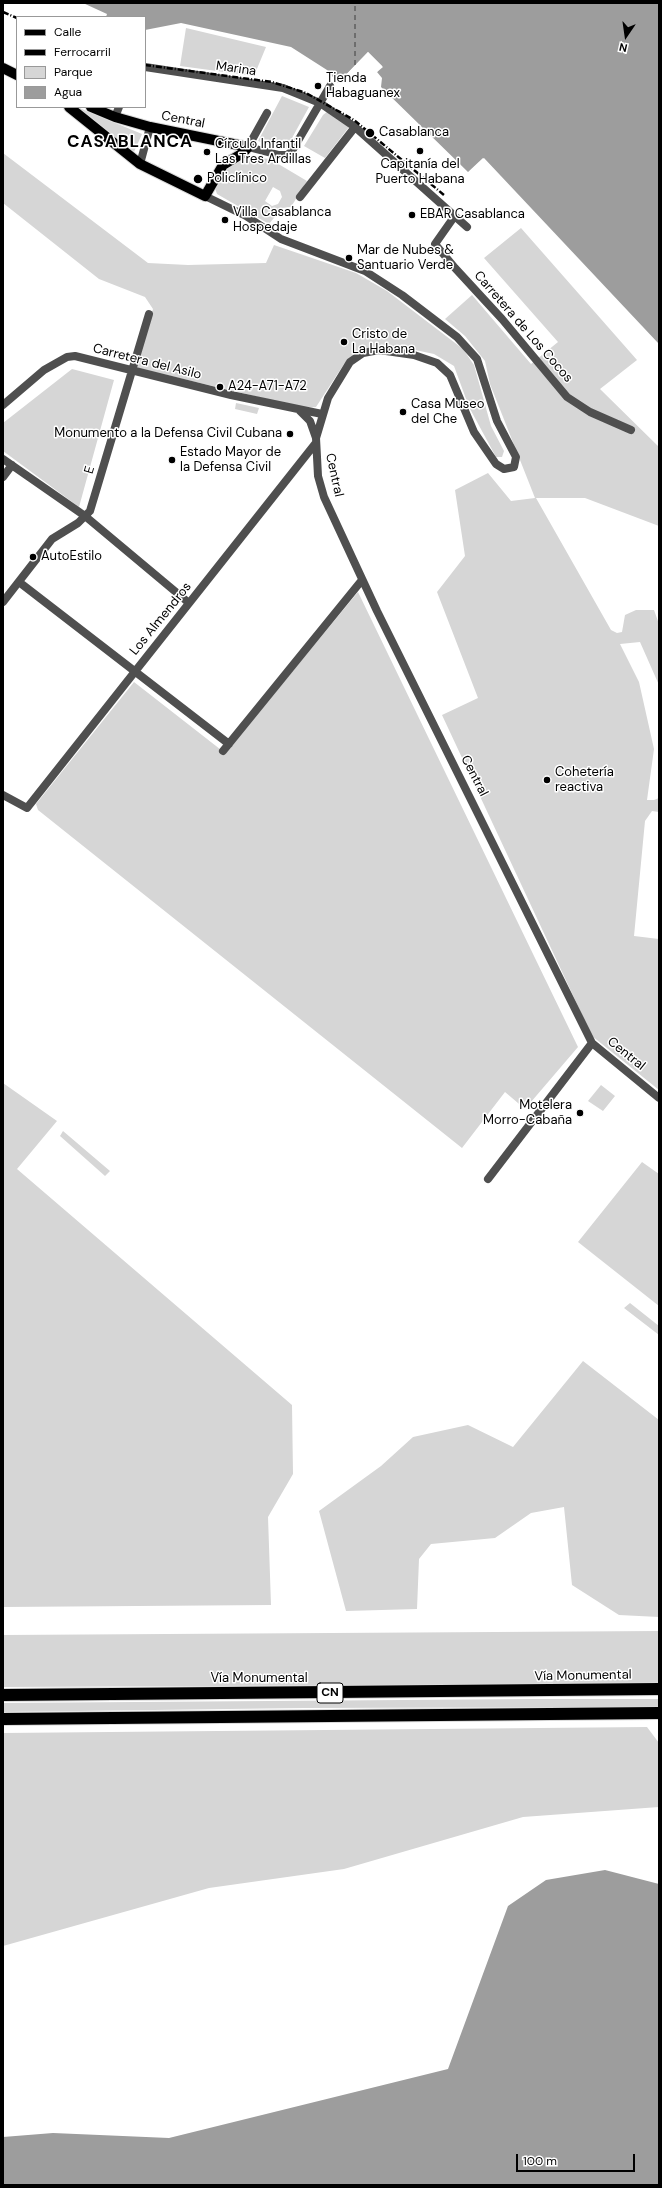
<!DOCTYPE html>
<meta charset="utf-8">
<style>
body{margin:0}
#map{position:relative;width:662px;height:2188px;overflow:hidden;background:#fff;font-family:"DM Sans",sans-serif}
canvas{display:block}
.frame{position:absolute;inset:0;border:4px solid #000;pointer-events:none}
.legend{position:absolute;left:16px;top:16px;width:130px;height:92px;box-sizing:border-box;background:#fff;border:1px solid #999;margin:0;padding:5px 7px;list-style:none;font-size:12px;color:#000}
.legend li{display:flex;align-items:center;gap:8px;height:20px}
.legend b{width:20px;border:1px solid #999}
.north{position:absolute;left:606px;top:16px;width:40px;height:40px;-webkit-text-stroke:3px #fff;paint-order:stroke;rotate:193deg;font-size:11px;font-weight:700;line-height:16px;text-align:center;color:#000}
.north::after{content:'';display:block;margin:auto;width:14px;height:18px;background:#000;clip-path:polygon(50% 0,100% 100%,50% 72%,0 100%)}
.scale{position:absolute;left:516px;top:2154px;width:119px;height:18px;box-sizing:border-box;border:2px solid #000;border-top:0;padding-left:5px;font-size:12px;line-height:14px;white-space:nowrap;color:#000;-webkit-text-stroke:3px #fff;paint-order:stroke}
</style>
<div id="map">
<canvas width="662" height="2188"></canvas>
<div class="frame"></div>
<ul class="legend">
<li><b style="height:5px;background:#000"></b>Calle</li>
<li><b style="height:5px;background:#000"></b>Ferrocarril</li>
<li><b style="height:11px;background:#d6d6d6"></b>Parque</li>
<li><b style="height:11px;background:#9d9d9d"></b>Agua</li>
</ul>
<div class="north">N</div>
<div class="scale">100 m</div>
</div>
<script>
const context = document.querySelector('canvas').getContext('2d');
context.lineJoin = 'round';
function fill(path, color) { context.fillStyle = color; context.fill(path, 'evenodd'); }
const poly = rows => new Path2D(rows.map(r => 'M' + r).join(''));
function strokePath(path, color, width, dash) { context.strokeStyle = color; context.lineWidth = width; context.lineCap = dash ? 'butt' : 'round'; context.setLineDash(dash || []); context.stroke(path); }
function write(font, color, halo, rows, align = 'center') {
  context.font = font + ' "DM Sans",sans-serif'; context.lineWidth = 3; context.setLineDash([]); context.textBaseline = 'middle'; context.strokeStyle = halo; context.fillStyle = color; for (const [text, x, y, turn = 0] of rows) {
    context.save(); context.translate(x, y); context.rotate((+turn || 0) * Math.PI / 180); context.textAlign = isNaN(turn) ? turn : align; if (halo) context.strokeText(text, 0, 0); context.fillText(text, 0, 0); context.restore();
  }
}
fill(poly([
 [186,28,266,47,254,76,180,66],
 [282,96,309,107,286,149,277,148,258,141],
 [77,107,142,134,134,152],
 [328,111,349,127,325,158,304,146,323,115],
 [3,153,148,263,188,265,266,263,274,245,356,273,387,291,463,349,474,365,491,426,504,451,502,457,496,457,469,407,454,366,434,354,401,347,376,347,360,352,344,364,316,407,305,408,137,368,153,309,145,297,99,279,3,203],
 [249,157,270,159,307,181,291,207,282,208,269,224,217,194,215,188,221,174,230,165],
 [273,187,280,191,282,197,278,204,272,206,265,201],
 [521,228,637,360,600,389,659,447,659,526,585,498,536,498,611,630,617,633,622,632,625,615,636,610,654,610,659,624,659,685,640,642,620,644,639,682,654,749,647,800,654,800,659,798,659,812,652,811,645,821,634,936,659,939,659,1090,592,1036,442,715,478,698,437,592,465,556,455,490,488,473,511,501,535,498,490,384,485,361,465,336,445,319,472,295,531,364,558,342,484,258],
 [72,369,114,380,79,507,3,451,3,423],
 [236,403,259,408,257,414,235,409],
 [358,592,578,1047,525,1109,505,1092,462,1148,38,810,36,804,134,682,225,753],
 [3,1083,57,1121,17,1169,292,1405,293,1474,268,1517,271,1605,3,1607],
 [601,1085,615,1096,603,1111,588,1101],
 [63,1131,110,1171,105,1176,60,1136],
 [642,1162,659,1174,659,1306,578,1242],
 [630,1303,659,1326,659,1335,624,1308],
 [583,1361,659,1420,659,1617,619,1615,572,1585,564,1507,531,1513,495,1538,431,1544,419,1559,417,1609,346,1611,319,1511,381,1466,413,1437,468,1425,513,1447],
 [659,1631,659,1680,656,1684,3,1687,3,1635],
 [536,1699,659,1699,659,1707,304,1708,3,1712,3,1703],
 [647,1727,659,1743,659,1807,523,1817,344,1869,209,1888,3,1946,3,1733]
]), '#d6d6d6');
fill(poly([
 [83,3,659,3,659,347,483,158,468,172,381,87,382,78,377,72,382,66,368,52,338,83,327,70,291,47,181,23,145,30,145,17,106,17,107,14],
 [605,1870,659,1884,659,2185,3,2185,3,2137,53,2133,169,2138,448,2069,508,1906,546,1880]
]), '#9d9d9d');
fill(poly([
 [368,52,383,67,377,72,376,71,380,67,368,55,339,84,338,83],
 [484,158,659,344,659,349,484,161,472,171,471,170]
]), '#fff');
strokePath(poly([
 [355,65,355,3]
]), '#3e3e3e', 1, [5, 4]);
const major = poly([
 [3,68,17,75],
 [69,107,140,164,205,196,223,165,243,153,248,147,150,127,115,117,91,107]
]);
const highway = poly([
 [3,1695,659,1689],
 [3,1719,659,1713]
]);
strokePath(major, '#dbdbdb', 12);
strokePath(highway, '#dbdbdb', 14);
strokePath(poly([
 [145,67,283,88,320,103,355,127,467,227],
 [267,113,248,147,279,155,287,155,292,151,330,86],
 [115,117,119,107],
 [140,164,150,127],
 [205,196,246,216,281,239,365,271,402,295,457,337,477,359,497,421,516,457,514,467,504,469,496,464,474,432,450,375,437,363,414,355,379,350,363,353,350,362,328,398,316,438,318,476,324,497,377,611,592,1043,659,1098],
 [300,197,355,127],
 [454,217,435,244,455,268,502,319,567,397,590,412,631,430],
 [3,405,44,370,67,357,75,356,231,395,322,414],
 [299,410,310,421,316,438],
 [3,459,85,516,189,603],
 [3,477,12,465],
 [19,582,229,744],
 [3,602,52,539,78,523,90,511,149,314],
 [223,751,362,580],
 [3,795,27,808,315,444],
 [488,1179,592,1043]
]), '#4f4f4f', 8);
strokePath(major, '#000', 10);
strokePath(highway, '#000', 12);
strokePath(poly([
 [3,12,17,18],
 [145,65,272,82,306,93,354,120,444,195]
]), '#000', 2.5, [6, 2, 1, 2]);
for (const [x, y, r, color] of [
 [318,86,4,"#000"],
 [370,133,5,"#000"],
 [420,151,4,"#000"],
 [207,152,4,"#000"],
 [198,179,5,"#000"],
 [412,215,4,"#000"],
 [225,220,4,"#000"],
 [349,258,4,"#000"],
 [344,342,4,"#000"],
 [220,387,4,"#000"],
 [403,412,4,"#000"],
 [290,434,4,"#000"],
 [172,460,4,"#000"],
 [33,557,4,"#000"],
 [547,780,4,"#000"],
 [580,1113,4,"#000"]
]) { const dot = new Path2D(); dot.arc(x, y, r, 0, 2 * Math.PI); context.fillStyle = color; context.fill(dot); strokePath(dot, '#fff', 1.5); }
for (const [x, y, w] of [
 [330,1693,26]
]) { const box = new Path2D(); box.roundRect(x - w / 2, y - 10, w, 20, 3); context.fillStyle = '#fff'; context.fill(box); strokePath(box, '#000', 1); }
write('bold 12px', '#000', null, [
 ["CN",330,1693]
]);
write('13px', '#000', '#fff', [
 ["Marina",236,69,8],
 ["Central",183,120,11],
 ["Carretera de Los Cocos",523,327,49],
 ["Carretera del Asilo",147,362,14],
 ["E",90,470,-74],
 ["Central",334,475,78],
 ["Los Almendros",161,619,-51],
 ["Central",474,776,63],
 ["Central",626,1054,39],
 ["Vía Monumental",583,1676,-1],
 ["Vía Monumental",259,1679]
]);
write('13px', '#000', '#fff', [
 ["Tienda",326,79],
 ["Habaguanex",326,94],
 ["Casablanca",379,133],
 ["Círculo Infantil",215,145],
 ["Las Tres Ardillas",215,160],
 ["Capitanía del",420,165,"center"],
 ["Puerto Habana",420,180,"center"],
 ["Policlínico",207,179],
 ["Villa Casablanca",233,213],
 ["Hospedaje",233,228],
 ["EBAR Casablanca",420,215],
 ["Mar de Nubes &",357,251],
 ["Santuario Verde",357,266],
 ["Cristo de",352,335],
 ["La Habana",352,350],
 ["A24-A71-A72",228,387],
 ["Casa Museo",411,405],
 ["del Che",411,420],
 ["Monumento a la Defensa Civil Cubana",282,434,"right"],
 ["Estado Mayor de",180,453],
 ["la Defensa Civil",180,468],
 ["AutoEstilo",41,557],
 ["Cohetería",555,773],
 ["reactiva",555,788],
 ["Motelera",572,1106,"right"],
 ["Morro-Cabaña",572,1121,"right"]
], 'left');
context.letterSpacing = '1px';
write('bold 17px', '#000', '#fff', [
 ["CASABLANCA",130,143]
]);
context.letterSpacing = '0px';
</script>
